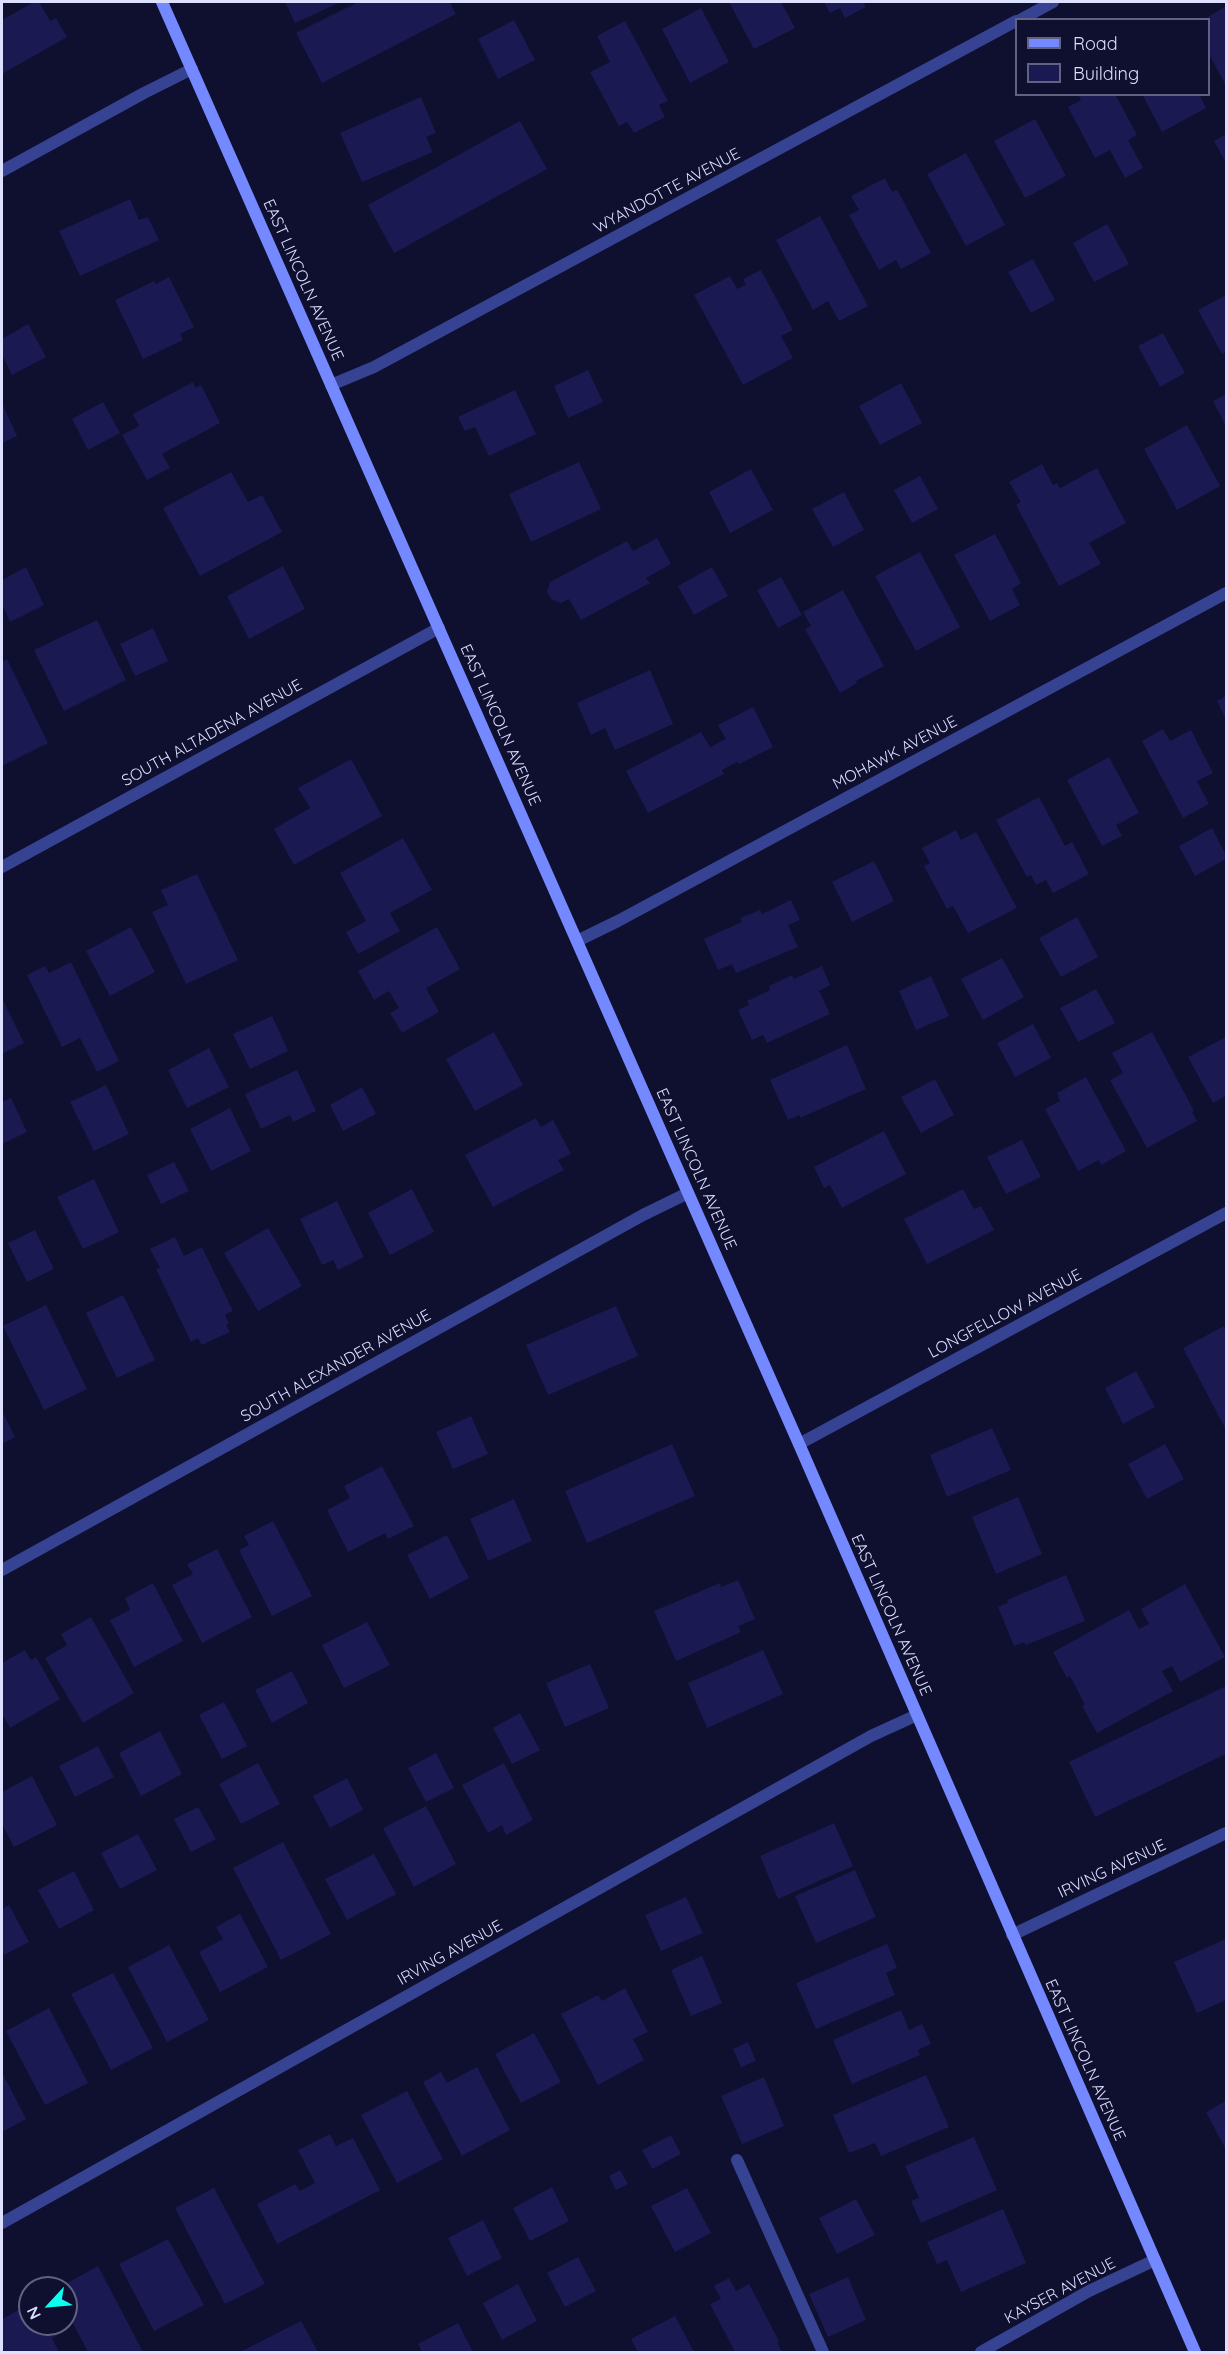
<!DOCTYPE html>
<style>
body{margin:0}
#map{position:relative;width:1228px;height:2354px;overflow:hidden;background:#0f0f2f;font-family:Quicksand,sans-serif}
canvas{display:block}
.frame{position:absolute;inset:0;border:3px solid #dddfff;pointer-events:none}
.legend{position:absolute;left:1015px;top:18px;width:195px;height:78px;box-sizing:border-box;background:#0f0f2f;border:2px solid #616282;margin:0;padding:8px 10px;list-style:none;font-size:18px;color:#dddfff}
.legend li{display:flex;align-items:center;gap:12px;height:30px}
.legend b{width:30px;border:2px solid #616282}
.north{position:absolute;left:18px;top:2276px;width:60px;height:60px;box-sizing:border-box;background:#0f0f2f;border:2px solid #616282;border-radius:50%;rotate:244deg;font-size:16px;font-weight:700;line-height:24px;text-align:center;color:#dddfff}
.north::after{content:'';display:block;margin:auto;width:21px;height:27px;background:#09ffee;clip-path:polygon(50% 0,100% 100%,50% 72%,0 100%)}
</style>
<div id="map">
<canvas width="1228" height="2354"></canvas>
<div class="frame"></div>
<ul class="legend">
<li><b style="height:8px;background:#7488ff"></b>Road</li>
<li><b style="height:16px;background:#1b1952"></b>Building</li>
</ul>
<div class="north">N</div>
</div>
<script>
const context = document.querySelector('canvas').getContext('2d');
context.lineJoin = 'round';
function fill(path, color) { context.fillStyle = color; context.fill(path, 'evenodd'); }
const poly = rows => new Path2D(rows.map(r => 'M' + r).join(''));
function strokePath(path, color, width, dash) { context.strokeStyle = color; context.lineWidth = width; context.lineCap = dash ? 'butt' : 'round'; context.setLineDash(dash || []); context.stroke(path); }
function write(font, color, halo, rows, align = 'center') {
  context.font = font + ' Quicksand,sans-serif'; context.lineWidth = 5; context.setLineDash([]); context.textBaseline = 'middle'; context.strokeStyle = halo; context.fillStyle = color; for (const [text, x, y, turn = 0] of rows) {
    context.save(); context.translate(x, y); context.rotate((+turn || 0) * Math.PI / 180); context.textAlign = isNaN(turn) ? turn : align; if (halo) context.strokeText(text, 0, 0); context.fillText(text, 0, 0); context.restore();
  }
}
fill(poly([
 [34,2,39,2,50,21,56,18,67,37,2,74,2,20],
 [285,2,341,2,295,23],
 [358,2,450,2,456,14,322,83,296,33],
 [729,2,781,2,795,28,754,49],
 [824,2,863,2,866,7,845,18,840,8,830,13],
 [1226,6,1226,86,1208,52,1208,20,1203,20],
 [701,8,729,62,690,83,662,29],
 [514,20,535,60,498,79,478,39],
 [625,21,668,101,659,105,665,117,634,133,627,122,619,126,590,72,610,62,597,36],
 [1078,94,1115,94,1137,135,1128,140,1143,168,1125,178,1110,150,1095,158,1068,107,1081,100],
 [1142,94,1199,94,1206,108,1162,132],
 [421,97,436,133,426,137,433,152,362,182,340,133],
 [1035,119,1066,176,1025,198,994,141],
 [520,121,547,169,394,253,368,205],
 [1226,134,1226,163,1214,141],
 [966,153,1005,225,966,246,927,174],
 [885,178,892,192,897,190,899,193,931,253,901,269,896,260,879,270,849,215,859,210,851,196],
 [130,199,139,220,148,217,159,240,80,276,59,231],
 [820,216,868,306,839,321,828,301,813,310,776,240],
 [1107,224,1129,264,1094,282,1073,243],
 [1033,259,1055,300,1031,313,1008,272],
 [761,270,793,330,781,336,793,358,743,385,694,295,730,276,737,289,746,285,743,279],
 [169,277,194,327,180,334,183,340,143,359,115,300,154,281,156,284],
 [1226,295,1226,352,1222,354,1198,310],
 [28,324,46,357,12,375,2,355,2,339],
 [1163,333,1185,373,1160,387,1138,346],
 [588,370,603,402,568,418,554,386],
 [193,382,196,388,201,385,220,423,162,454,170,468,147,480,122,435,139,426,133,414],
 [901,383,922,423,880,445,859,406],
 [515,390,536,434,489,456,475,427,465,431,458,417],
 [1226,394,1226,426,1213,401],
 [103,402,120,433,88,450,72,419],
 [2,403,17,436,2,443],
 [1187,425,1220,486,1177,510,1144,449],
 [579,462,601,509,531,542,509,494],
 [1042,464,1053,485,1057,483,1060,488,1097,468,1126,523,1089,543,1101,564,1059,586,1016,505,1021,502,1009,482],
 [751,469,773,510,730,533,709,492],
 [231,472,248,502,262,495,282,532,200,576,163,508],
 [920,476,938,509,912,523,894,490],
 [844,492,864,530,833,547,812,509],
 [995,534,1021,583,1012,589,1020,605,990,621,954,555],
 [657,538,671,564,646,578,650,583,581,620,569,599,561,603,552,600,547,592,550,582,627,541,633,551],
 [920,552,960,627,916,651,875,576],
 [283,566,305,609,249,639,227,596],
 [26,567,44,605,10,622,2,604,2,580],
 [712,567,728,596,694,615,678,586],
 [781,577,802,615,778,628,757,590],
 [843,590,884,666,856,681,857,683,840,693,805,629,811,626,803,612],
 [97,620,126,680,64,711,34,650],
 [153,628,168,661,135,676,120,644],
 [7,659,48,743,2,766,2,662],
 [650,670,673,724,615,750,605,728,591,735,577,703],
 [1226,696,1226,720,1217,701],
 [753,707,773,747,739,764,737,762,722,770,724,774,648,813,626,771,701,732,710,747,726,739,718,725],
 [1163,729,1170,741,1191,730,1213,773,1197,781,1209,804,1183,818,1142,741],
 [1109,757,1139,813,1116,825,1122,836,1102,846,1067,780],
 [351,759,382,816,294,865,274,829,310,808,298,788],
 [1039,797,1065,846,1072,842,1089,874,1053,893,1046,880,1036,885,1031,875,1027,877,996,820],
 [1212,828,1226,855,1226,859,1195,876,1179,846],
 [956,830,961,840,976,832,1017,908,968,933,953,906,947,909,924,866,930,863,922,848],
 [403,838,432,890,390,913,400,931,358,954,346,932,366,921,340,873],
 [874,861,894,901,852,922,832,882],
 [197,874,238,960,186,984,152,912,168,905,161,890],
 [791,900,800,920,788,925,798,947,736,973,732,964,718,970,704,939,742,922,740,918,760,910,762,914],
 [1077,917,1098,957,1061,977,1039,938],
 [131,927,155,972,110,996,86,951],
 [437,927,460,969,426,988,439,1012,402,1033,390,1013,399,1008,389,991,374,1000,358,971],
 [1002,958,1024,997,983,1020,961,979],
 [71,962,119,1061,97,1072,80,1038,62,1047,27,975,45,966,49,973],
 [822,966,830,985,819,991,830,1014,767,1043,763,1035,752,1040,738,1010,749,1005,747,1001,770,990,769,986,792,975,794,979],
 [931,976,949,1016,916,1030,899,991],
 [1096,989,1115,1023,1078,1042,1060,1008],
 [2,998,24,1043,2,1054],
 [272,1016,288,1051,250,1069,233,1034],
 [1033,1024,1051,1058,1015,1077,997,1043],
 [494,1032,523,1085,475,1111,446,1059],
 [1152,1032,1194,1111,1192,1112,1197,1121,1147,1148,1110,1080,1123,1073,1112,1053],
 [1226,1037,1226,1096,1213,1103,1188,1057],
 [847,1045,866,1089,800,1118,800,1115,788,1120,770,1080],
 [209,1048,229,1087,187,1108,168,1070],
 [297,1070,316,1111,293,1122,290,1115,261,1129,245,1094],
 [1086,1077,1126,1151,1101,1165,1099,1160,1078,1171,1045,1109,1060,1101,1057,1093],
 [935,1079,954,1115,921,1133,901,1097],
 [106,1085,129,1134,94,1151,70,1102],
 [362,1087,376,1114,343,1131,330,1105],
 [11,1098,27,1132,2,1144,2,1102],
 [230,1108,251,1151,211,1171,190,1129],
 [536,1118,541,1127,553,1120,571,1154,558,1160,564,1170,493,1207,465,1155],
 [884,1131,906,1174,842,1208,830,1185,824,1188,814,1167],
 [1022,1140,1041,1177,1006,1194,987,1157],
 [174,1162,189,1191,161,1204,147,1175],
 [94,1179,119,1232,83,1249,57,1197],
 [412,1189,434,1232,390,1255,368,1213],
 [963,1189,974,1209,981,1206,994,1230,927,1264,904,1219],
 [337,1201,364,1257,338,1270,333,1260,322,1265,300,1219],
 [268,1228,302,1286,258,1311,224,1253],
 [35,1230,54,1269,27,1282,8,1243],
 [175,1237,184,1256,202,1247,233,1311,225,1315,229,1323,226,1325,230,1332,202,1345,198,1338,191,1342,156,1269,160,1268,150,1249],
 [123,1295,155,1360,117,1378,86,1313],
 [46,1305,87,1389,44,1410,3,1326],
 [616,1306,638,1356,548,1395,526,1345],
 [1224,1326,1226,1330,1226,1430,1183,1348],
 [1136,1371,1155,1407,1123,1424,1105,1388],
 [2,1411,15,1437,2,1444],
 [471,1416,488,1454,453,1469,436,1432],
 [992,1428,1011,1470,947,1497,930,1455],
 [672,1444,695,1496,587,1543,565,1491],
 [1165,1444,1184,1479,1147,1499,1128,1464],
 [382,1466,414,1526,388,1539,385,1533,348,1552,327,1510,350,1498,344,1486],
 [1018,1497,1042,1554,996,1574,972,1517],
 [514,1499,532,1541,488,1561,470,1519],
 [273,1521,312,1596,272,1616,239,1550,249,1545,244,1536],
 [447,1535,469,1578,430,1599,407,1555],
 [217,1549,252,1617,202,1643,172,1585,193,1574,187,1564],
 [1066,1575,1085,1621,1026,1645,1024,1642,1014,1646,998,1607,1008,1603,1007,1600],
 [738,1580,755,1619,738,1626,741,1632,676,1661,654,1611,720,1583,721,1587],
 [153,1583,183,1641,134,1667,110,1620,130,1610,125,1598],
 [1185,1584,1225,1657,1180,1682,1172,1666,1162,1671,1173,1691,1097,1733,1082,1706,1085,1705,1070,1676,1067,1678,1053,1652,1129,1610,1139,1629,1149,1624,1141,1609],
 [91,1617,134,1693,83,1723,45,1658,67,1645,61,1634],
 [367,1622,390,1665,344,1688,322,1645],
 [25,1650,31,1660,36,1657,60,1699,10,1728,2,1714,2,1663],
 [763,1650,783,1694,707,1728,688,1683],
 [590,1664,609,1708,565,1727,546,1683],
 [292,1671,308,1703,272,1723,255,1690],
 [1226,1686,1226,1754,1095,1817,1069,1762],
 [224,1702,247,1746,222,1759,199,1715],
 [520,1713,540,1750,512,1764,493,1728],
 [160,1731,182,1774,141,1796,119,1753],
 [98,1746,114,1777,75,1797,59,1766],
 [436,1753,454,1788,426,1802,408,1768],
 [258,1763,280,1804,241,1824,219,1784],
 [504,1763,533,1820,506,1835,502,1825,488,1833,462,1785],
 [32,1776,57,1825,14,1847,2,1824,2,1792],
 [347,1778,363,1810,330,1828,313,1796],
 [426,1806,456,1864,414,1887,383,1828],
 [198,1807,216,1839,191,1852,174,1819],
 [834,1823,853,1866,778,1899,760,1856],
 [138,1834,157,1870,120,1889,101,1853],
 [283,1842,331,1934,281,1960,233,1868],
 [374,1854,396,1894,347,1920,325,1879],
 [855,1870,876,1917,816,1943,795,1896],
 [74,1871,94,1910,59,1929,38,1890],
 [686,1897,703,1933,661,1951,645,1915],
 [9,1905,29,1942,4,1955,2,1950,2,1909],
 [240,1914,268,1967,220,1992,199,1952,223,1939,216,1927],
 [1226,1939,1226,2000,1197,2013,1174,1962],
 [887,1944,897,1968,886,1973,895,1995,816,2029,796,1983],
 [169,1945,209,2020,167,2042,128,1967],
 [702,1956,722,2003,691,2016,671,1970],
 [113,1973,153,2048,111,2070,71,1994],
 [625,1988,648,2032,633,2039,644,2060,598,2085,561,2014,598,1995,602,2001],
 [49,2008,88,2083,45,2105,6,2031],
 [901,2010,909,2030,922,2024,931,2044,918,2050,920,2055,852,2084,833,2040],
 [534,2033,561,2082,521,2103,495,2054],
 [748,2042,756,2061,741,2067,733,2049],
 [477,2067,510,2130,462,2156,423,2082,441,2072,447,2083],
 [2,2072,26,2119,2,2132],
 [926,2075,949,2127,881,2156,875,2143,849,2153,833,2115],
 [764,2077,784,2126,742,2144,721,2096],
 [407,2091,443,2159,397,2183,361,2115],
 [1226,2101,1226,2150,1206,2112],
 [330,2134,336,2146,353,2138,380,2190,277,2244,257,2204,295,2184,300,2191,315,2183,298,2150],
 [671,2135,681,2154,652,2169,642,2150],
 [974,2137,997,2190,921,2223,911,2201,919,2198,905,2166],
 [620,2170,628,2184,616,2190,609,2176],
 [552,2187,569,2221,530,2241,513,2208],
 [214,2188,265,2284,225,2304,175,2208],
 [687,2188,711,2233,675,2252,651,2206],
 [856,2199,875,2235,837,2254,819,2218],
 [1003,2209,1026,2263,961,2292,947,2260,937,2264,927,2242],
 [483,2220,502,2258,467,2276,448,2238],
 [168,2239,204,2305,154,2331,119,2264],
 [578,2257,596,2291,565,2307,547,2273],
 [98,2266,143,2352,88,2352,66,2310,66,2288,58,2288],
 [848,2277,866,2320,828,2337,809,2294],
 [729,2278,736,2291,749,2284,779,2341,777,2342,782,2352,735,2352,710,2304,721,2299,714,2286],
 [518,2284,537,2321,502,2340,483,2303],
 [30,2304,30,2324,61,2324,65,2331,52,2338,59,2352,5,2352,2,2346,2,2319],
 [675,2316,694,2352,638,2352,631,2339],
 [301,2321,318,2352,240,2352],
 [458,2323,473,2352,422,2352,418,2344]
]), '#1b1952');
strokePath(poly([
 [737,2160,823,2352]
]), '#364292', 12);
strokePath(poly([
 [1020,20,1053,2],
 [2,171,144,93,192,69],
 [331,385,374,367,1016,21],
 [2,867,439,628],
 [577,941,618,921,1226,593],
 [799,1444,1226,1213],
 [2,1570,643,1215,688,1193],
 [1012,1935,1226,1833],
 [2,2223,871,1736,917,1715],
 [981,2352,1089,2291,1155,2260]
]), '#364292', 12);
strokePath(poly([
 [162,2,799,1444,1195,2352]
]), '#7488ff', 12);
write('16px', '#dddfff', '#0f0f2f', [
 ["WYANDOTTE AVENUE",667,191,-28],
 ["EAST LINCOLN AVENUE",303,280,66],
 ["EAST LINCOLN AVENUE",500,725,66],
 ["SOUTH ALTADENA AVENUE",212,733,-29],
 ["MOHAWK AVENUE",895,753,-28],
 ["EAST LINCOLN AVENUE",696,1169,66],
 ["LONGFELLOW AVENUE",1005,1314,-28],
 ["SOUTH ALEXANDER AVENUE",336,1366,-29],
 ["EAST LINCOLN AVENUE",891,1615,66],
 ["IRVING AVENUE",1112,1869,-25],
 ["IRVING AVENUE",450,1953,-29],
 ["EAST LINCOLN AVENUE",1085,2060,66],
 ["KAYSER AVENUE",1060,2291,-28]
]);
</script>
